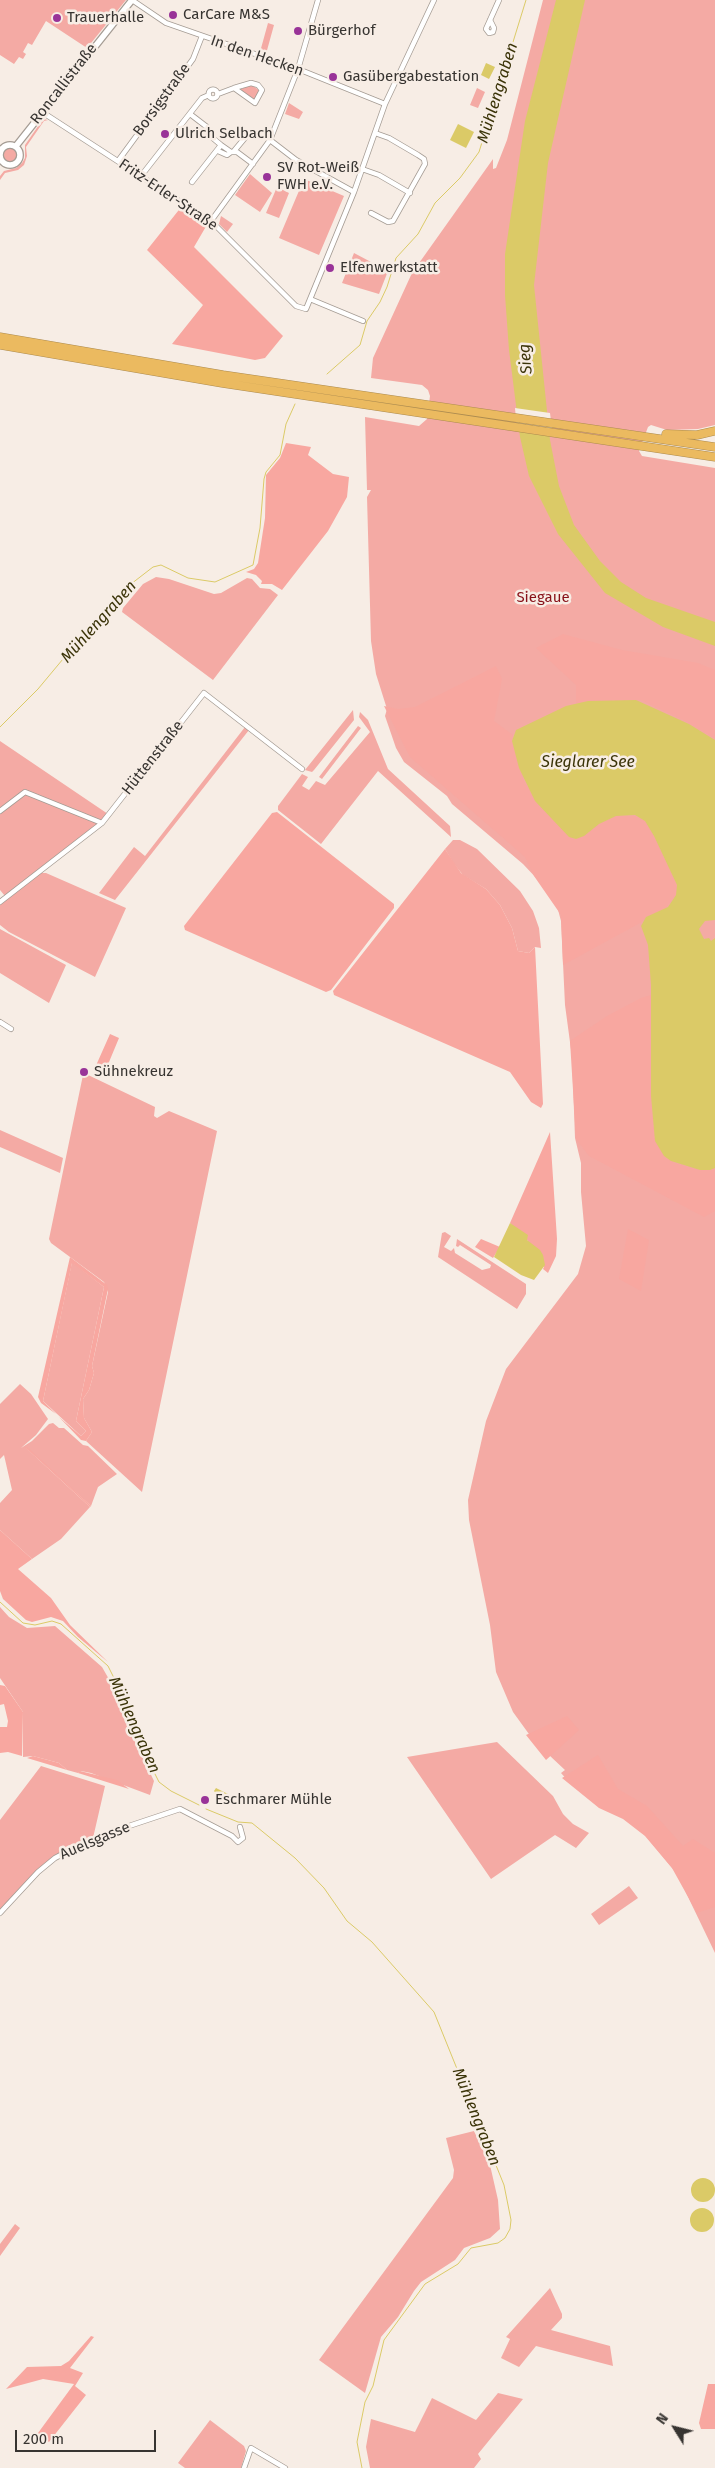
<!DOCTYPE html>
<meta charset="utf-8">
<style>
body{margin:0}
#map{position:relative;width:715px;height:2468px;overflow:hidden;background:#f7ede5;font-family:"Fira Sans",sans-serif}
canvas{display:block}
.north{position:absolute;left:650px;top:2403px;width:50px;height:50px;-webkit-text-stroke:4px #f7ede5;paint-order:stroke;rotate:306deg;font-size:14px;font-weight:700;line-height:20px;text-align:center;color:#373431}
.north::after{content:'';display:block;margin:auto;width:18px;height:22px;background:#373431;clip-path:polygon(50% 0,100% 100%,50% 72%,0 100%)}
.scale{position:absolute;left:15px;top:2430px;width:141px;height:22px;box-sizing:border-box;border:2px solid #373431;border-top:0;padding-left:6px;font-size:15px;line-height:18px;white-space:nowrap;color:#373431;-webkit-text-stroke:4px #f7ede5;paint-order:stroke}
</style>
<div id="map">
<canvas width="715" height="2468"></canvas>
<div class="north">N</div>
<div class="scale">200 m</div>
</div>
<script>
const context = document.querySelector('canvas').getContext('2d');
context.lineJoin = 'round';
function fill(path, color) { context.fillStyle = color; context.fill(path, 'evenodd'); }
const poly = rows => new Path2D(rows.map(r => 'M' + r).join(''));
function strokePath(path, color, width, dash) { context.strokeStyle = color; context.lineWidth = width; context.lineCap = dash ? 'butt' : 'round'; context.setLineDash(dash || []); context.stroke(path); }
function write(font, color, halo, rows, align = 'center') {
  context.font = font + ' "Fira Sans",sans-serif'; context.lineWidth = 5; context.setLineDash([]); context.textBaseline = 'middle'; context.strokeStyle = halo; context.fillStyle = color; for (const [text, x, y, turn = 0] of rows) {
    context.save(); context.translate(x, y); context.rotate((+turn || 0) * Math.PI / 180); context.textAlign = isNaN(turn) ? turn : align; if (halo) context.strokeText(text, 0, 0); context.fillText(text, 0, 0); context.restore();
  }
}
fill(poly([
 [0,0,126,0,87,48,46,21,32,45,28,43,23,52,26,54,23,59,19,57,14,64,0,55],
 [543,0,715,0,715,425,698,429,667,430,651,425,648,427,639,451,642,456,715,468,715,1953,677,1874,634,1822,569,1782,561,1773,565,1770,534,1741,513,1712,496,1672,490,1625,469,1520,468,1500,486,1421,506,1369,578,1274,586,1246,581,1192,581,1163,575,1138,572,1057,565,1005,561,921,557,906,539,881,523,864,452,804,447,796,404,762,396,748,385,716,387,709,376,674,371,641,367,497,371,490,367,490,365,417,419,426,427,419,430,396,428,390,422,385,371,378,373,358,412,273,493,159,493,169,496,168,507,140],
 [268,23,274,25,266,54,260,52],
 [250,84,259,90,257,98,253,101,240,90],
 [477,88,485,92,478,108,470,105],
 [289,103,303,112,299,119,285,114],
 [43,119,48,120,44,121,26,147,27,156,24,165,18,170,5,173,0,180,0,176,4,171,16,168,22,163,25,158,25,145],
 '3 155a7 7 0 1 1 14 0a7 7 0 1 1-14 0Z',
 [250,174,272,193,260,212,235,195],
 [304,179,344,196,319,255,279,238],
 [277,187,289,193,279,218,266,213],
 [221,216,233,224,227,232,219,224],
 [354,253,388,271,379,294,342,283],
 [156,577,169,579,214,594,221,593,247,578,252,579,260,588,270,589,278,595,213,680,122,612,123,608,143,584],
 [353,710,354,720,314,770,312,772,305,770],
 [360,712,368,720,388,769,450,826,451,837,378,771,321,844,278,810,278,806,302,774,308,777,302,786,309,790,316,781,325,785,370,732,359,717],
 [358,726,361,728,322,779,319,777],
 [245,727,249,730,115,900,99,893,134,847,145,856],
 [0,741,108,814,95,827,5,896,0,890],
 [453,840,460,840,477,849,520,891,533,911,539,928,541,948,535,947,529,953,518,951,512,928,500,905,486,889,463,875,454,864,445,849],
 [40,873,46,873,126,908,95,977,9,932,0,925,0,904],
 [0,929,66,965,49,1003,0,973],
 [86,1074,155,1107,154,1116,157,1118,169,1111,217,1131,142,1492,86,1441,92,1432,84,1418,83,1399,89,1390,94,1373,92,1366,108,1292,104,1282,51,1243,49,1239,83,1075],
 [0,1130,63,1158,60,1173,0,1147],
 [445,1232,451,1236,444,1247,451,1251,454,1248,455,1253,482,1270,490,1268,491,1265,460,1245,458,1247,456,1246,457,1239,526,1284,526,1294,517,1309,438,1257,442,1233],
 [72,1262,104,1287,76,1421,86,1431,81,1436,43,1401],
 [20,1384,31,1394,48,1419,36,1435,21,1448,32,1441,49,1424,53,1423,59,1428,64,1428,83,1445,88,1446,117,1474,98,1487,91,1506,25,1447,90,1507,61,1539,32,1559,0,1530,0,1503,12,1490,4,1455,0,1459,0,1404],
 [0,1607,9,1617,27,1628,55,1626,102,1667,114,1688,133,1738,154,1781,150,1795,91,1773,81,1771,78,1773,67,1770,59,1763,33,1756,23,1757,23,1712,0,1678],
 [497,1742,553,1796,563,1814,573,1824,589,1833,576,1848,555,1835,491,1879,407,1757],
 [41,1766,105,1786,93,1838,55,1855,0,1910,0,1820],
 [629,1886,638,1898,599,1925,591,1914],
 [474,2131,490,2165,498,2200,500,2229,490,2238,464,2248,455,2260,421,2282,414,2291,398,2317,381,2337,365,2393,319,2360,453,2178,454,2170,446,2138],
 [15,2224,20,2228,0,2256,0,2244],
 [550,2288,562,2314,562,2318,551,2330,610,2346,613,2366,536,2346,519,2367,501,2358,510,2339,506,2337],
 [498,2393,523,2399,478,2454,481,2459,474,2468,370,2468,366,2447,371,2419,415,2432,432,2398,476,2420],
 [210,2420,244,2446,246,2451,241,2468,185,2468,178,2463]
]), '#f4aaa4');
fill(poly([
 [182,206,208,223,194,247,283,336,265,358,255,360,172,344,203,305,147,250],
 [286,443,311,447,308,455,333,474,349,477,347,497,328,531,282,590,272,584,261,584,262,581,256,575,246,572,254,569,258,563,265,518,266,475,280,458],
 [563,634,622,650,698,663,715,670,715,739,685,721,641,700,576,703,576,685,536,648],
 [496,666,502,679,494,721,513,735,512,741,524,781,540,807,574,839,584,836,599,824,616,816,635,816,640,818,645,821,654,836,677,885,676,895,665,909,646,917,642,922,563,965,561,915,534,876,525,857,410,757,384,706,398,709,415,707],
 [277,812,394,904,394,908,331,990,326,992,185,930,184,926,272,813],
 [445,849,461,873,486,889,500,905,512,928,518,951,529,953,535,947,543,1104,541,1108,531,1102,510,1072,334,995,333,991],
 [651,995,651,1096,655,1141,674,1163,700,1170,715,1168,715,1211,704,1217,589,1156,576,1139,570,1041,607,1016,641,998],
 [110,1034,119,1038,104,1074,94,1070],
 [550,1132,557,1239,556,1256,548,1273,543,1269,544,1267,527,1240,510,1223],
 [628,1229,649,1240,641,1291,619,1279],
 [481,1239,500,1247,493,1258,475,1247],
 [70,1257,107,1285,108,1289,92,1366,94,1373,89,1390,83,1399,84,1418,92,1432,86,1441,81,1440,59,1417,81,1436,86,1431,76,1421,104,1287,72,1263,43,1401,56,1414,41,1403,38,1397],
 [25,1447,27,1447,91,1506,90,1507],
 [0,1530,32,1559,18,1569,51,1598,70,1625,108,1662,78,1637,63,1621,51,1617,32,1622,26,1620,3,1599,0,1591],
 [0,1685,5,1686,23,1712,22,1756,8,1752,0,1753,0,1727,7,1727,8,1721,4,1704,0,1705],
 [567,1716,579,1730,546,1760,526,1735],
 [598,1755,618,1789,647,1806,683,1846,693,1839,715,1853,715,1907,697,1913,672,1868,645,1836,623,1819,599,1808,562,1778],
 [33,1756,59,1763,67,1770,27,1758],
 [80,1771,117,1780,129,1789,78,1773],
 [91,2336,94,2337,70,2368,83,2373,75,2386,86,2395,49,2442,38,2433,74,2384,43,2379,6,2389,27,2367,61,2366,69,2361],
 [708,2384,715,2384,715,2429,701,2429,699,2423]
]), '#f8a7a0');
fill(poly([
 [556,0,585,0,548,163,534,285,550,440,559,486,574,525,600,561,621,582,646,598,715,622,715,646,663,627,605,593,558,534,529,476,520,437,509,350,505,295,505,254,525,121],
 [486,63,495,67,489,79,481,75],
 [458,124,474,132,466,148,450,140],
 [636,700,689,724,715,740,715,920,705,921,699,929,704,939,709,938,711,941,715,938,715,1168,710,1170,700,1170,671,1161,664,1156,655,1141,651,1096,651,985,648,945,641,926,646,917,668,907,676,895,677,885,654,836,645,821,635,815,616,816,599,824,584,836,576,839,569,837,535,801,519,768,512,741,516,730,566,706,588,701],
 [510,1223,528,1235,527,1240,540,1250,543,1255,545,1265,534,1280,521,1275,494,1257],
 [216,1788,228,1794,230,1799,227,1801,219,1797,214,1791],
 '691 2190a12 12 0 1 1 24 0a12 12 0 1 1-24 0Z',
 '690 2220a12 12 0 1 1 24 0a12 12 0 1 1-24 0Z'
]), '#dbca67');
fill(poly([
 [515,408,550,413,553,436,517,431]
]), '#f7ede5');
strokePath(poly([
 [327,374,360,345,367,321,380,302,387,287,396,258,418,234,435,203,460,178,479,152,526,0],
 [0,727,38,689,73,647,131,584,153,567,161,565,188,578,215,582,253,565,260,528,264,479,266,472,280,455,286,424,295,404],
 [0,1602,23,1623,35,1625,52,1621,61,1624,108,1666,119,1688,143,1750,159,1782,171,1791,199,1805],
 [206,1809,238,1822,252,1823,295,1858,324,1888,347,1921,372,1942,434,2012,504,2185,511,2220,510,2229,505,2238,498,2243,471,2248,458,2264,425,2284,384,2340,373,2386,365,2402,357,2442,362,2468]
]), '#dbca67', 1);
const minor = poly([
 [132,0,166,23,298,69,385,104],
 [490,20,494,28,493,32,489,33,486,29,499,0],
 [251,83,258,85,262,90,255,103,234,88,251,83],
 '208.5 94a4.5 4.5 0 1 1 9 0a4.5 4.5 0 1 1-9 0Z',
 [218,94,234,88],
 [42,112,213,223,296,306,306,309,354,192,385,104,434,0],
 [190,114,207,127,208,134,221,145,231,152,237,152,253,164],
 [270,140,296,160,354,192],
 [0,149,1,150],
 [218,151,227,155,231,152],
 [234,151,249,133],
 [118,161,193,59,202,36],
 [362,169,379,175,410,193],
 [141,176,202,98,209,95],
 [192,182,221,145],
 [371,213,388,222,393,221,425,164,424,159,418,155,389,138,375,133],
 [211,221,270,140,298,69,318,0],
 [310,299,363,321],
 [0,811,25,792,102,823],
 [0,902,102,823,204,693,302,769],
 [0,1022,11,1029],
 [0,1913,38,1872,55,1858,80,1845,126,1827,180,1809,232,1836,238,1842,243,1838,240,1827],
 [244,2468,251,2448,285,2468]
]);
const tertiary = poly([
 '0 155a10 10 0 1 1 20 0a10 10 0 1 1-20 0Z',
 [16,146,132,0]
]);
const motorway = poly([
 [0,337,223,375,715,447],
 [0,345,222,383,715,457],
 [666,434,697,435,715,431]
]);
strokePath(minor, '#a59c94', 6);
strokePath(tertiary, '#a59c94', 8);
strokePath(motorway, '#ac8b50', 9);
strokePath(minor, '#fff', 4.5);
strokePath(tertiary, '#fff', 5.5);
strokePath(motorway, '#ebba60', 8);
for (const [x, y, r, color] of [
 [173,15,5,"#993398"],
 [57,18,5,"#993398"],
 [298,31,5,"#993398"],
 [333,77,5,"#993398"],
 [165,134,5,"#993398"],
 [267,177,5,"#993398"],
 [330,268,5,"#993398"],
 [84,1072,5,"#993398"],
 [205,1800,5,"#993398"]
]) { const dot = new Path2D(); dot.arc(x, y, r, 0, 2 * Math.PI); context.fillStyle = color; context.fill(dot); strokePath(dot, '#f7ede5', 2); }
write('15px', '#373431', '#f7ede5', [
 ["CarCare M&S",183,15],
 ["Trauerhalle",67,18],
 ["Bürgerhof",308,31],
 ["Gasübergabestation",343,77],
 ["Ulrich Selbach",175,134],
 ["SV Rot-Weiß",277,168],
 ["FWH e.V.",277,185],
 ["Elfenwerkstatt",340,268],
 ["Sühnekreuz",94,1072],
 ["Eschmarer Mühle",215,1800]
], 'left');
write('15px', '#373431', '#f7ede5', [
 ["In den Hecken",257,56,19],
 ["Roncallistraße",64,84,-52],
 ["Borsigstraße",162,100,-54],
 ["Fritz-Erler-Straße",168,195,34],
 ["Hüttenstraße",153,758,-52],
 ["Auelsgasse",95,1841,-23]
]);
write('15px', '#881119', '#f7ede5', [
 ["Siegaue",543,598]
]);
write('italic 16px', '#3b3409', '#f7ede5', [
 ["Mühlengraben",498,93,-73],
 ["Sieg",526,359,-95],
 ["Mühlengraben",99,622,-48],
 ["Sieglarer See",588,763],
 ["Mühlengraben",134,1725,66],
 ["Mühlengraben",476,2117,68]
]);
</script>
